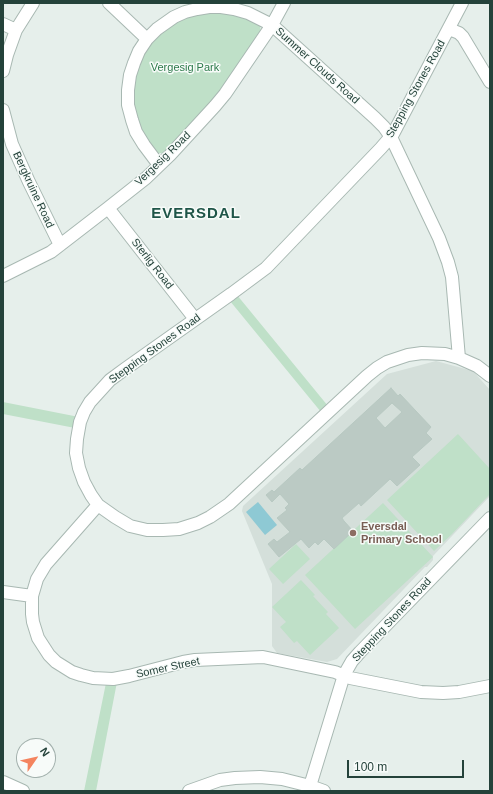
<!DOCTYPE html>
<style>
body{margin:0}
#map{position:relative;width:493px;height:794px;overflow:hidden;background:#e6efeb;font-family:Arial,sans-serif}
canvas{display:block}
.frame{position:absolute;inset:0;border:4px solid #24423a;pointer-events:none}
.north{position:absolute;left:16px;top:738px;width:40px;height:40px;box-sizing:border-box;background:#f7fbf9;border:1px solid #a3b1ad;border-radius:50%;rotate:56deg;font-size:11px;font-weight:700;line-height:16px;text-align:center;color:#24423a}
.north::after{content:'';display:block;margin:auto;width:14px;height:18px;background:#f4845f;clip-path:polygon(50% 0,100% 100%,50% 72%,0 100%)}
.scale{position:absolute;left:347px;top:760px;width:117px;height:18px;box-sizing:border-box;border:2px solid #24423a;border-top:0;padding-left:5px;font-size:12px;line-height:14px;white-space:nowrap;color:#24423a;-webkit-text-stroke:3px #f7fbf9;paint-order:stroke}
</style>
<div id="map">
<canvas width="493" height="794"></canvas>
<div class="frame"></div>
<div class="north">N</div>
<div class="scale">100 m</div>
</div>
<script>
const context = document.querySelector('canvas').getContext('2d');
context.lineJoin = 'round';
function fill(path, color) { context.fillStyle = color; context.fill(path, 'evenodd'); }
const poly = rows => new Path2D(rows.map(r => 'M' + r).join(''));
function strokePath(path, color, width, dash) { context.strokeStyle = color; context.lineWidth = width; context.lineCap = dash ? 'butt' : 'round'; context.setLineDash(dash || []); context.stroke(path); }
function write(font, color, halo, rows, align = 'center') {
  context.font = font + ' Arial,sans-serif'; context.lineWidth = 3; context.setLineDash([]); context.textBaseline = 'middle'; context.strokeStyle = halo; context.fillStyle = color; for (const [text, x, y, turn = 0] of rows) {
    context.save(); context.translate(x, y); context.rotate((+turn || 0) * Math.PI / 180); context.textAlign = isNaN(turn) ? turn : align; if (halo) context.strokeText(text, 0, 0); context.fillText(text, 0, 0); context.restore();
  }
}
fill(poly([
 [436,361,473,371,490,390,490,496,433,556,433,560,427,567,425,567,337,659,327,662,277,653,272,646,272,584,242,511,243,506,387,374]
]), '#d4dfda');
fill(poly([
 [214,11,238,14,260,25,261,33,218,96,164,153,158,153,156,152,142,135,133,104,134,76,145,50,163,30,185,17],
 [237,295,328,406,321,412,230,301],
 [3,402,79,417,75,428,3,414],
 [458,434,490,469,490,494,452,534,434,551,387,500],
 [383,503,433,557,355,629,305,575],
 [296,544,310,559,283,584,269,569],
 [301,580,315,595,313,596,328,612,326,614,339,628,310,655,297,641,294,643,280,627,286,622,272,607],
 [117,682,96,791,84,791,106,683]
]), '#bfe0c8');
fill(poly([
 [258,502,277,525,265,535,246,512]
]), '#8ec9d4');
const building = poly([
 [391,388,398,396,400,394,431,427,426,433,432,439,412,457,420,465,397,486,390,479,361,506,359,503,342,518,344,521,353,531,334,549,324,539,318,545,315,542,309,548,301,539,279,557,268,544,274,539,277,542,290,532,277,518,287,510,285,508,289,504,280,494,272,502,266,495,272,490,274,492,300,468,302,470,391,388],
 [392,403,402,412,385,428,376,418,392,403]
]);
fill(building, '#bbcac4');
strokePath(building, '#b8c9c2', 1);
const minor = poly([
 [109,3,147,39],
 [462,3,393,134,381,148,266,268,231,294,125,369,110,380,90,402,84,412,80,422,77,439,76,453,79,468,84,482,91,495,98,505,115,517,130,526,147,530,163,530,179,529,198,523,210,517,229,504,367,376,377,368,387,362,408,355,422,353,445,354,459,358,477,366,490,376],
 [3,24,16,30],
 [449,29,459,33,463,37,490,82],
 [3,71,7,55,16,30,33,3],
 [3,110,12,144,29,182,60,245],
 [159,165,144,145,136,132,132,120,128,105,128,90,130,75,134,63,139,51,147,39,157,29,174,17,185,12,197,9,209,7,221,7,234,9,248,13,272,25,375,118,384,127,391,137,439,238,448,262,452,277,459,358],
 [108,208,195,319],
 [3,276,51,252,108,208,146,178,170,155,215,106,225,94,272,25,284,3],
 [98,505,46,564,37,579,32,596,32,614,33,622,38,638,49,655,56,662,72,672,81,675,93,678,113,679,129,676,183,662,195,660,263,657,335,672,350,678,421,692,443,693,459,692,490,686],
 [3,592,32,596],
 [3,782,23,791],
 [310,786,344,675,352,661,360,652,490,518],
 [189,791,220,780,235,778,260,777,282,779,310,786,324,791]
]);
strokePath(minor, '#a8b8b2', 14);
strokePath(minor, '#fff', 12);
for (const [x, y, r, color] of [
 [353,533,4,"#8d6e63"]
]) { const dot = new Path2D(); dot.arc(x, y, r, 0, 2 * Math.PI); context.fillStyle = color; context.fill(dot); strokePath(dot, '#f7fbf9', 1.5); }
write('11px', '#24423a', '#f7fbf9', [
 ["Summer Clouds Road",317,66,42],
 ["Stepping Stones Road",416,89,-61],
 ["Vergesig Road",163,159,-44],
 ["Bergkruine Road",33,190,65],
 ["Sterlig Road",152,264,52],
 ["Stepping Stones Road",155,349,-36],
 ["Stepping Stones Road",392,620,-47],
 ["Somer Street",168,668,-12]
]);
write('11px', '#2d7a4b', '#f7fbf9', [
 ["Vergesig Park",185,68]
]);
write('bold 11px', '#785e54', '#f7fbf9', [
 ["Eversdal",361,527],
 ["Primary School",361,540]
], 'left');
context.letterSpacing = '1px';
write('bold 15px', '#1f5548', '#f7fbf9', [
 ["EVERSDAL",196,214]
]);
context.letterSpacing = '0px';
</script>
